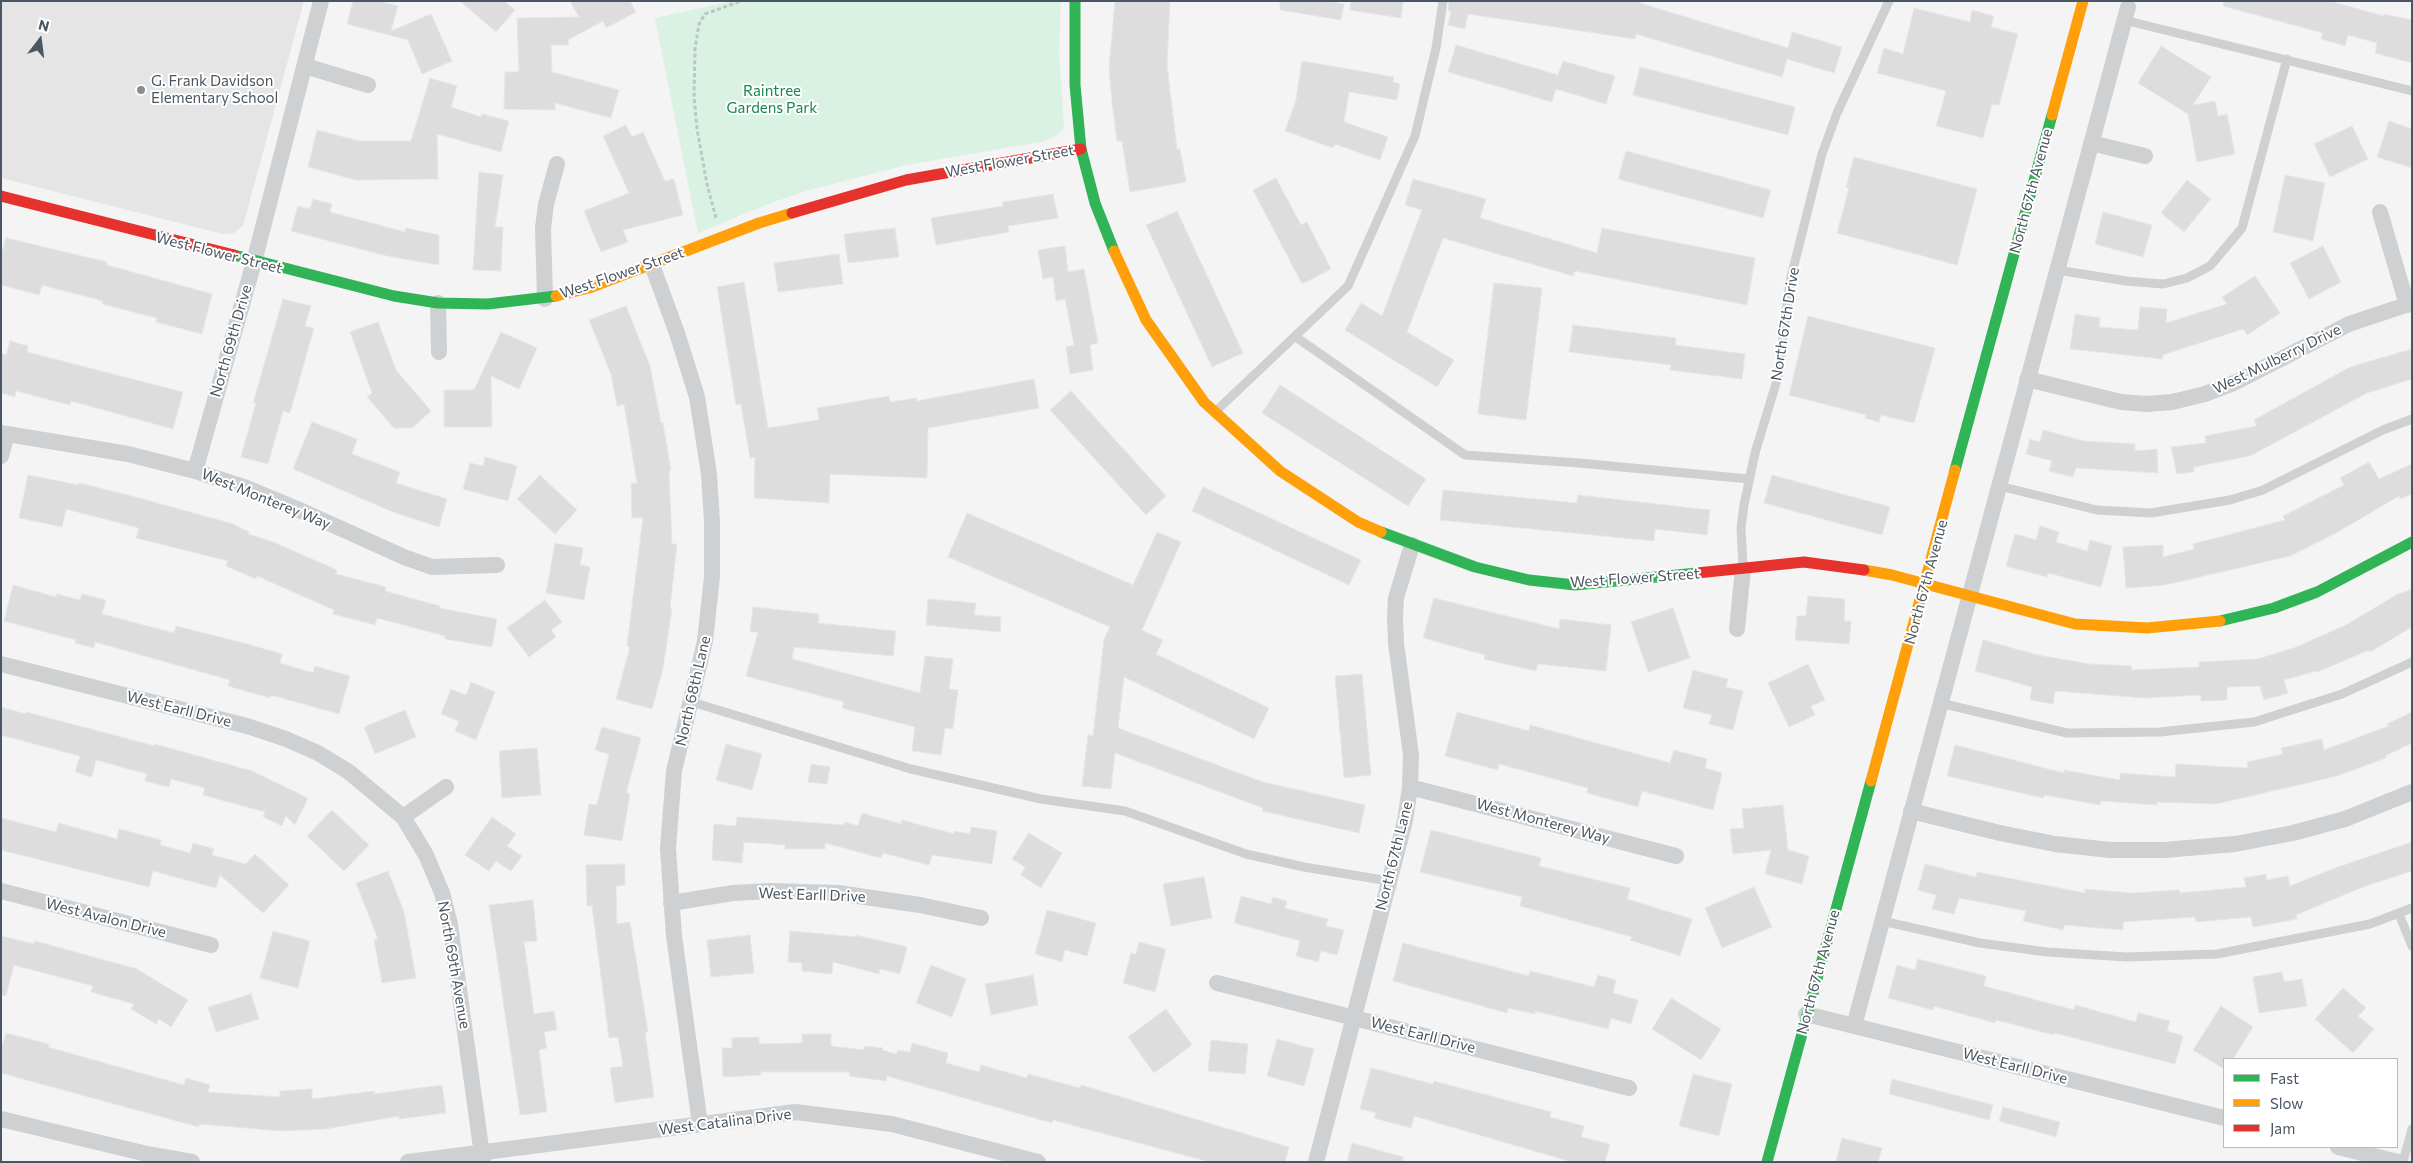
<!DOCTYPE html>
<style>
body{margin:0}
#map{position:relative;width:2413px;height:1163px;overflow:hidden;background:#f4f4f4;font-family:Commissioner,sans-serif}
canvas{display:block}
.frame{position:absolute;inset:0;border:2px solid #4a5661;pointer-events:none}
.legend{position:absolute;left:2223px;top:1058px;width:175px;height:90px;box-sizing:border-box;background:#fff;border:1px solid #b7bbc0;margin:0;padding:6px 9px;list-style:none;font-size:15px;color:#4a5661}
.legend li{display:flex;align-items:center;gap:10px;height:25px}
.legend b{width:25px;border:1px solid #b7bbc0}
.north{position:absolute;left:15px;top:15px;width:50px;height:50px;-webkit-text-stroke:4px #fff;paint-order:stroke;rotate:15deg;font-size:14px;font-weight:700;line-height:20px;text-align:center;color:#4a5661}
.north::after{content:'';display:block;margin:auto;width:18px;height:22px;background:#4a5661;clip-path:polygon(50% 0,100% 100%,50% 72%,0 100%)}
</style>
<div id="map">
<canvas width="2413" height="1163"></canvas>
<div class="frame"></div>
<ul class="legend">
<li><b style="height:6px;background:#30b455"></b>Fast</li>
<li><b style="height:6px;background:#ff9f0a"></b>Slow</li>
<li><b style="height:6px;background:#e5322d"></b>Jam</li>
</ul>
<div class="north">N</div>
</div>
<script>
const context = document.querySelector('canvas').getContext('2d');
context.lineJoin = 'round';
function fill(path, color) { context.fillStyle = color; context.fill(path, 'evenodd'); }
const poly = rows => new Path2D(rows.map(r => 'M' + r).join(''));
function strokePath(path, color, width, dash) { context.strokeStyle = color; context.lineWidth = width; context.lineCap = dash ? 'butt' : 'round'; context.setLineDash(dash || []); context.stroke(path); }
function write(font, color, halo, rows, align = 'center') {
  context.font = font + ' Commissioner,sans-serif'; context.lineWidth = 4; context.setLineDash([]); context.textBaseline = 'middle'; context.strokeStyle = halo; context.fillStyle = color; for (const [text, x, y, turn = 0] of rows) {
    context.save(); context.translate(x, y); context.rotate((+turn || 0) * Math.PI / 180); context.textAlign = isNaN(turn) ? turn : align; if (halo) context.strokeText(text, 0, 0); context.fillText(text, 0, 0); context.restore();
  }
}
fill(poly([
 [1,1,304,1,243,226,234,233,223,234,1,178]
]), '#e6e5e6');
fill(poly([
 [733,1,1061,1,1059,52,1064,124,1062,131,1051,139,1041,142,907,165,809,190,771,203,698,233,655,18]
]), '#d9f2e3');
const building = poly([
 [353,1,379,1,398,6,391,31,431,14,452,61,422,74,408,40,347,24,353,1],
 [460,1,504,1,515,10,496,32,460,1],
 [570,1,630,1,636,12,606,28,603,21,568,40,569,45,551,45,552,72,619,90,611,118,555,103,555,110,504,109,505,72,519,72,517,18,579,17,570,1],
 [1115,1,1170,1,1167,65,1177,149,1180,149,1186,182,1130,192,1122,141,1117,141,1112,102,1109,68,1115,1],
 [1280,1,1327,1,1344,4,1341,20,1280,10,1280,1],
 [1351,1,1403,1,1401,18,1350,10,1351,1],
 [1449,1,1641,1,1640,3,1788,48,1792,32,1842,47,1834,73,1787,59,1782,77,1636,34,1635,39,1468,14,1465,29,1448,25,1451,11,1448,11,1449,1],
 [2224,1,2329,1,2384,16,2384,14,2412,20,2412,63,2375,53,2377,43,2348,35,2345,46,2321,39,2323,33,2223,6,2224,1],
 [1914,8,1970,22,1972,10,1994,16,1991,27,2018,34,1999,105,1992,104,1983,138,1936,126,1946,91,1877,73,1884,48,1903,54,1914,8],
 [1456,45,1558,75,1563,61,1615,76,1606,104,1556,89,1552,102,1448,72,1456,45],
 [2161,46,2211,77,2193,105,2215,101,2218,116,2227,114,2235,154,2197,162,2188,114,2138,83,2161,46],
 [1302,61,1394,77,1393,82,1400,84,1397,100,1349,92,1344,122,1388,137,1380,160,1335,144,1333,148,1285,131,1296,100,1302,61],
 [1640,67,1795,107,1788,135,1633,95,1640,67],
 [430,78,457,86,451,107,481,117,482,114,509,121,501,152,437,134,438,179,356,180,308,167,317,130,360,141,411,141,430,78],
 [2389,121,2412,129,2412,168,2377,157,2389,121],
 [626,125,632,137,643,132,665,181,674,179,683,215,623,230,628,242,601,252,584,211,629,193,603,136,626,125],
 [2352,126,2368,159,2330,177,2314,144,2352,126],
 [1626,151,1771,190,1763,218,1618,179,1626,151],
 [1854,157,1977,189,1957,265,1837,233,1849,188,1846,187,1854,157],
 [479,172,503,175,495,227,503,227,501,271,473,270,479,172],
 [2285,175,2325,183,2313,241,2273,232,2285,175],
 [1276,178,1301,225,1307,222,1331,269,1302,284,1253,190,1276,178],
 [1413,179,1486,199,1480,218,1597,253,1602,228,1755,258,1747,305,1575,271,1573,276,1443,238,1407,332,1454,360,1437,387,1345,330,1361,303,1382,316,1422,210,1405,205,1413,179],
 [2187,180,2211,199,2184,232,2161,213,2187,180],
 [1053,194,1058,218,1008,226,1009,232,936,245,931,218,1003,206,1003,202,1053,194],
 [313,199,332,204,330,212,405,232,406,228,439,235,439,265,387,256,291,231,298,206,310,209,313,199],
 [1177,211,1243,353,1212,367,1146,225,1177,211],
 [2103,212,2152,225,2143,257,2095,244,2103,212],
 [895,228,899,257,848,263,844,234,895,228],
 [6,238,107,262,107,265,212,294,202,334,156,322,157,318,102,304,103,301,42,285,39,295,1,285,1,255,6,238],
 [1065,246,1068,272,1084,269,1098,343,1090,345,1093,370,1070,374,1066,347,1074,345,1065,299,1056,301,1053,277,1043,279,1038,250,1065,246],
 [2323,246,2341,282,2309,299,2290,263,2323,246],
 [839,254,843,284,778,292,774,263,839,254],
 [2255,276,2280,313,2247,335,2243,329,2163,355,2163,359,2070,349,2075,314,2100,318,2099,327,2138,330,2140,307,2167,309,2166,323,2227,304,2222,297,2255,276],
 [744,282,768,428,819,420,817,408,889,396,890,402,916,398,917,401,1034,379,1039,408,928,428,927,478,830,474,829,503,754,498,755,457,750,458,741,404,736,405,717,287,744,282],
 [1494,283,1542,288,1526,420,1478,414,1494,283],
 [283,299,311,306,305,326,314,328,290,413,283,411,268,464,241,457,256,403,253,403,283,299],
 [626,306,650,366,661,423,663,423,671,470,669,471,672,544,677,544,670,608,672,609,663,668,652,709,616,699,630,647,627,646,643,518,632,518,631,484,637,483,624,404,617,406,611,374,589,320,626,306],
 [1808,316,1935,348,1914,423,1881,415,1879,422,1865,418,1866,415,1789,395,1808,316],
 [378,322,396,370,431,411,412,428,394,428,367,397,372,393,350,332,378,322],
 [1573,325,1676,338,1675,345,1745,354,1742,379,1670,370,1671,365,1569,352,1573,325],
 [501,332,537,348,519,389,491,376,492,427,444,427,444,390,474,390,501,332],
 [10,341,28,346,27,352,183,392,173,429,71,401,70,405,16,391,15,397,1,393,1,353,6,355,10,341],
 [2412,349,2412,379,2367,393,2250,456,2194,467,2194,472,2177,474,2171,447,2206,443,2205,436,2257,426,2254,420,2350,367,2412,349],
 [1280,385,1426,479,1408,506,1262,413,1280,385],
 [1071,391,1166,496,1146,515,1050,410,1071,391],
 [312,422,357,439,352,454,400,472,396,483,447,499,439,527,393,512,293,469,312,422],
 [2043,430,2084,441,2135,444,2135,451,2157,449,2158,473,2076,468,2073,477,2049,471,2052,461,2026,454,2030,439,2040,442,2043,430],
 [485,457,517,466,508,501,463,489,470,463,483,466,485,457],
 [2369,462,2379,479,2412,464,2412,494,2400,499,2399,496,2336,533,2290,556,2165,585,2126,588,2123,547,2163,545,2163,557,2194,549,2193,544,2285,520,2283,516,2344,485,2340,478,2369,462],
 [28,475,78,485,79,483,132,496,233,524,249,532,248,534,273,542,337,570,336,574,386,587,385,591,440,606,439,608,497,619,492,647,445,639,445,636,377,618,375,625,333,614,334,610,257,576,256,579,226,566,228,561,136,538,139,528,66,509,62,527,19,518,28,475],
 [540,475,577,510,555,534,517,499,540,475],
 [1772,475,1890,507,1882,535,1764,503,1772,475],
 [1203,487,1361,560,1349,585,1192,511,1203,487],
 [1443,490,1577,503,1578,495,1710,510,1707,535,1655,529,1654,541,1440,520,1443,490],
 [967,513,1133,585,1157,532,1181,542,1142,630,1163,640,1156,654,1269,708,1254,739,1124,677,1118,728,1263,782,1365,805,1359,833,1262,811,1263,808,1115,753,1111,789,1082,786,1088,735,1093,736,1104,639,1110,627,948,557,967,513],
 [2040,526,2059,532,2056,542,2087,551,2090,540,2112,546,2101,587,2048,573,2047,577,2006,566,2015,534,2036,540,2040,526],
 [555,543,583,548,580,565,590,567,584,600,546,593,555,543],
 [13,585,56,597,57,594,80,600,82,594,106,600,102,614,174,633,176,626,240,642,282,654,280,663,313,673,315,666,350,676,339,714,271,695,270,698,228,686,230,680,166,662,95,642,94,648,75,643,76,640,4,621,13,585],
 [2412,589,2412,627,2370,652,2369,650,2317,672,2316,671,2284,680,2288,693,2264,700,2260,686,2227,687,2227,700,2201,701,2201,695,2144,698,2055,691,2053,704,2030,700,2032,687,1975,671,1983,640,2038,655,2090,664,2132,666,2131,670,2199,667,2199,662,2257,659,2294,648,2346,625,2396,595,2412,589],
 [1808,596,1845,599,1844,621,1851,621,1849,644,1795,640,1797,616,1806,616,1808,596],
 [1434,598,1559,629,1560,619,1611,625,1606,671,1538,664,1536,671,1484,659,1485,655,1423,638,1434,598],
 [928,599,976,603,974,615,1001,617,1000,632,926,625,928,599],
 [545,600,562,622,551,630,556,637,529,657,507,628,545,600],
 [753,607,819,614,818,623,896,631,893,656,794,647,792,659,920,693,925,656,953,659,949,689,958,690,953,729,945,728,941,755,912,751,915,727,842,708,844,702,746,676,758,632,750,632,753,607],
 [1673,608,1690,658,1648,672,1631,622,1673,608],
 [1808,664,1825,700,1811,706,1815,715,1789,727,1768,683,1808,664],
 [1693,670,1728,679,1726,687,1743,691,1733,730,1709,724,1712,715,1683,708,1693,670],
 [1362,674,1371,775,1344,778,1335,676,1362,674],
 [471,682,495,692,476,740,455,731,459,721,441,714,451,689,466,695,471,682],
 [1,707,25,714,26,712,155,746,155,744,252,771,308,798,295,825,286,816,282,826,263,817,265,812,203,795,205,788,171,779,169,787,145,781,147,774,96,760,92,777,75,772,80,756,1,735,1,707],
 [405,710,416,737,375,754,364,727,405,710],
 [1457,712,1529,731,1530,725,1670,763,1674,750,1707,759,1705,768,1722,773,1713,810,1642,791,1638,807,1587,793,1588,788,1499,764,1498,770,1445,756,1457,712],
 [2412,712,2412,743,2385,756,2386,758,2337,776,2216,804,2157,802,2157,805,2101,801,2100,805,2044,795,2043,798,1947,776,1955,745,2064,773,2064,770,2120,780,2120,773,2175,777,2176,764,2248,768,2247,762,2283,754,2281,748,2322,739,2324,750,2389,726,2387,724,2412,712],
 [602,727,641,738,626,793,630,794,622,841,584,835,589,804,597,805,609,754,595,750,602,727],
 [726,744,762,754,752,790,716,780,726,744],
 [537,748,541,795,502,798,499,751,537,748],
 [811,764,830,767,827,784,808,782,811,764],
 [1783,805,1788,850,1809,856,1802,884,1765,874,1771,850,1733,854,1730,829,1744,828,1742,809,1783,805],
 [332,810,369,845,344,871,307,836,332,810],
 [862,813,901,824,902,820,954,834,955,831,970,834,971,827,997,831,992,864,932,855,929,865,883,853,881,858,825,843,825,849,785,849,785,845,744,842,742,863,712,860,714,824,736,826,737,817,845,825,845,822,858,826,862,813],
 [492,817,516,834,507,846,522,856,511,871,496,861,489,871,465,855,492,817],
 [1,818,56,832,59,823,117,839,119,829,161,840,160,845,190,853,193,843,214,849,212,855,246,864,255,854,289,885,263,913,220,875,216,888,153,871,149,887,1,850,1,818],
 [1431,830,1541,858,1539,866,1630,888,1627,899,1692,919,1680,956,1630,940,1632,937,1520,906,1522,897,1420,872,1431,830],
 [1029,833,1062,853,1041,888,1021,875,1025,867,1012,859,1029,833],
 [2412,842,2412,871,2363,887,2296,915,2297,919,2253,927,2251,917,2196,922,2195,917,2123,922,2123,930,2064,925,2063,930,2023,921,2026,911,1959,898,1954,914,1932,909,1936,895,1918,890,1925,864,1976,877,1977,872,2085,893,2085,889,2132,893,2179,890,2180,893,2246,887,2244,878,2266,874,2267,880,2288,876,2290,886,2335,868,2412,842],
 [625,864,625,885,616,886,617,924,630,922,648,1032,645,1032,654,1097,615,1103,610,1068,623,1066,618,1037,609,1038,592,906,587,906,586,865,625,864],
 [388,871,404,912,416,978,382,983,374,940,378,939,356,883,388,871],
 [1204,877,1212,918,1171,926,1163,884,1204,877],
 [1754,887,1772,927,1722,948,1705,908,1754,887],
 [1241,896,1271,904,1273,897,1287,901,1285,908,1328,919,1326,926,1344,930,1337,955,1321,951,1318,962,1296,956,1300,941,1234,923,1241,896],
 [533,900,537,941,524,942,534,1014,554,1011,557,1030,544,1032,547,1048,539,1050,547,1112,520,1115,489,905,533,900],
 [1047,910,1096,923,1087,956,1065,950,1062,962,1035,954,1047,910],
 [273,931,310,941,298,988,260,978,273,931],
 [790,931,856,937,856,935,907,947,900,974,880,969,879,974,833,962,832,974,802,971,802,963,788,962,790,931],
 [750,935,754,973,711,977,707,940,750,935],
 [1,936,34,944,35,941,137,969,188,1000,171,1027,159,1019,156,1024,131,1009,134,1004,91,992,93,986,14,965,6,996,1,995,1,936],
 [1139,942,1166,949,1155,992,1123,983,1131,953,1136,954,1139,942],
 [1403,943,1529,976,1530,971,1594,987,1598,975,1616,980,1613,993,1638,1000,1631,1024,1611,1018,1608,1029,1535,1011,1535,1014,1508,1008,1507,1013,1393,981,1403,943],
 [1918,959,1986,976,1984,986,2074,1010,2075,1005,2136,1022,2138,1013,2170,1021,2167,1031,2183,1036,2175,1064,2055,1033,2054,1035,1996,1020,1995,1023,1934,1006,1933,1010,1888,998,1897,965,1915,970,1918,959],
 [931,965,966,979,952,1017,916,1003,931,965],
 [2282,972,2284,982,2302,979,2307,1006,2259,1013,2253,977,2282,972],
 [1033,975,1038,1005,991,1015,985,984,1033,975],
 [2343,988,2366,1008,2358,1016,2374,1029,2353,1053,2315,1019,2343,988],
 [251,994,259,1019,216,1032,208,1007,251,994],
 [1671,998,1721,1029,1701,1060,1652,1029,1671,998],
 [2221,1006,2253,1027,2233,1059,2224,1059,2224,1069,2193,1050,2221,1006],
 [1166,1009,1192,1045,1154,1073,1128,1037,1166,1009],
 [6,1033,49,1044,48,1047,108,1064,184,1085,186,1078,210,1085,208,1092,280,1097,280,1091,312,1089,312,1099,374,1091,374,1094,442,1085,446,1113,399,1119,399,1116,326,1129,282,1131,199,1124,199,1127,1,1073,1,1049,6,1033],
 [802,1034,831,1034,831,1046,864,1050,865,1046,883,1048,882,1050,896,1054,898,1050,910,1052,912,1043,948,1053,946,1063,979,1072,981,1065,1027,1078,1028,1074,1080,1088,1081,1085,1289,1147,1285,1162,1210,1162,1053,1120,1052,1123,887,1076,886,1081,849,1076,850,1072,760,1072,761,1075,723,1077,722,1048,732,1048,732,1038,759,1037,759,1044,802,1043,802,1034],
 [1277,1039,1314,1049,1304,1086,1267,1076,1277,1039],
 [1211,1040,1248,1044,1245,1074,1208,1071,1211,1040],
 [1371,1068,1433,1084,1434,1081,1551,1112,1550,1117,1584,1126,1581,1137,1610,1144,1605,1162,1572,1162,1414,1116,1411,1128,1374,1118,1376,1113,1360,1109,1371,1068],
 [1693,1074,1732,1084,1719,1136,1679,1126,1693,1074],
 [1892,1079,1993,1105,1989,1120,1889,1094,1892,1079],
 [2003,1107,2060,1122,2056,1137,1999,1121,2003,1107],
 [1842,1138,1882,1148,1878,1162,1836,1162,1842,1138],
 [1352,1143,1403,1157,1403,1162,1347,1162,1352,1143]
]);
fill(building, '#ddddde');
strokePath(building, '#e5e6e7', 1);
strokePath(poly([
 [716,218,707,184,697,129,694,96,695,49,699,24,705,14,741,1]
]), '#bcc7c4', 3, [4, 2.5]);
strokePath(poly([
 [2124,20,2412,91],
 [2057,270,2126,281,2163,284,2187,278,2210,266,2242,228,2287,59],
 [1296,337,1465,455,1579,463,1749,479],
 [1215,412,1348,286,1415,136,1436,48,1443,1],
 [1999,486,2097,510,2151,513,2181,508,2230,500,2263,490,2383,430,2412,419],
 [1743,567,1741,528,1744,505,1755,453,1778,377,1790,281,1822,154,1837,113,1889,1],
 [692,702,911,769,1041,799,1125,811,1246,854,1304,867,1389,881],
 [1940,703,2067,733,2160,732,2254,722,2342,694,2412,662],
 [2399,914,2412,946],
 [1882,921,1980,943,2047,952,2127,957,2217,954,2370,924,2412,908],
 [2403,1162,2412,1129]
]), '#ced0d2', 9);
strokePath(poly([
 [305,66,368,85],
 [2091,143,2145,156],
 [2380,212,2407,305],
 [652,265,677,333,697,397,709,474,712,521,712,577,705,641,674,771,668,848,674,936,700,1124],
 [545,299,543,228,546,204,557,164],
 [438,303,439,352],
 [2027,379,2121,402,2147,404,2172,402,2205,394,2234,383,2349,324,2412,303],
 [1,433,128,454,195,471,244,487,304,512,404,557,432,567,497,565],
 [1,456,7,434],
 [195,471,254,262,321,1],
 [1737,629,1743,569],
 [1,664,247,726,286,739,318,753,349,772,403,817,426,855,442,893,450,924,483,1162],
 [1410,787,1676,856],
 [1911,811,2000,833,2055,844,2110,850,2164,850,2235,844,2293,833,2345,819,2412,792],
 [403,817,446,787],
 [1,891,211,945],
 [671,903,733,893,770,891,838,893,920,905,981,918],
 [1217,983,1629,1088],
 [1806,1014,2224,1118],
 [1854,1026,2128,7],
 [1,1119,147,1154,192,1162],
 [2338,1147,2398,1162],
 [408,1162,795,1112,892,1124,1038,1162],
 [1316,1162,1405,821,1410,787,1411,755,1396,643,1395,617,1396,598,1412,545]
]), '#ced0d2', 16);
strokePath(poly([
 [1075,1,1075,85,1081,149,1095,203,1114,251],
 [234,255,394,296,438,303,488,304,556,296],
 [1955,470,2052,115],
 [1381,532,1475,567,1529,580,1575,585,1697,573],
 [2220,621,2274,608,2317,592,2412,542],
 [1767,1162,1871,781]
]), '#30b455', 11);
strokePath(poly([
 [2052,115,2083,1],
 [1114,251,1146,320,1204,402,1280,471,1358,522,1381,532],
 [556,296,589,288,759,223,792,213],
 [1864,570,1892,575,2075,624,2147,628,2220,621],
 [1871,781,1955,470]
]), '#ff9f0a', 11);
strokePath(poly([
 [1,196,234,255],
 [792,213,906,180,1081,149],
 [1697,573,1804,562,1864,570]
]), '#e5322d', 11);
for (const [x, y, r, color] of [
 [141,90,5,"#868d94"]
]) { const dot = new Path2D(); dot.arc(x, y, r, 0, 2 * Math.PI); context.fillStyle = color; context.fill(dot); strokePath(dot, '#fff', 2); }
write('15px', '#4a5661', '#fff', [
 ["G. Frank Davidson",151,81],
 ["Elementary School",151,98]
], 'left');
write('15px', '#17864f', '#fff', [
 ["Raintree",772,91],
 ["Gardens Park",772,108]
]);
write('15px', '#4a5661', '#fff', [
 ["West Flower Street",1010,161,-10],
 ["North 67th Avenue",2031,191,-75],
 ["West Flower Street",219,253,14],
 ["West Flower Street",622,273,-19],
 ["North 67th Drive",1785,324,-81],
 ["North 69th Drive",231,341,-74],
 ["West Mulberry Drive",2277,359,-26],
 ["West Monterey Way",266,499,22],
 ["West Flower Street",1635,578,-4],
 ["North 67th Avenue",1926,582,-75],
 ["North 68th Lane",693,691,-77],
 ["West Earll Drive",179,709,14],
 ["West Monterey Way",1543,821,15],
 ["North 67th Lane",1394,856,-76],
 ["West Earll Drive",812,895,2],
 ["West Avalon Drive",106,918,14],
 ["North 69th Avenue",454,965,80],
 ["North 67th Avenue",1818,972,-75],
 ["West Earll Drive",1423,1035,14],
 ["West Earll Drive",2015,1066,14],
 ["West Catalina Drive",725,1122,-7]
]);
</script>
